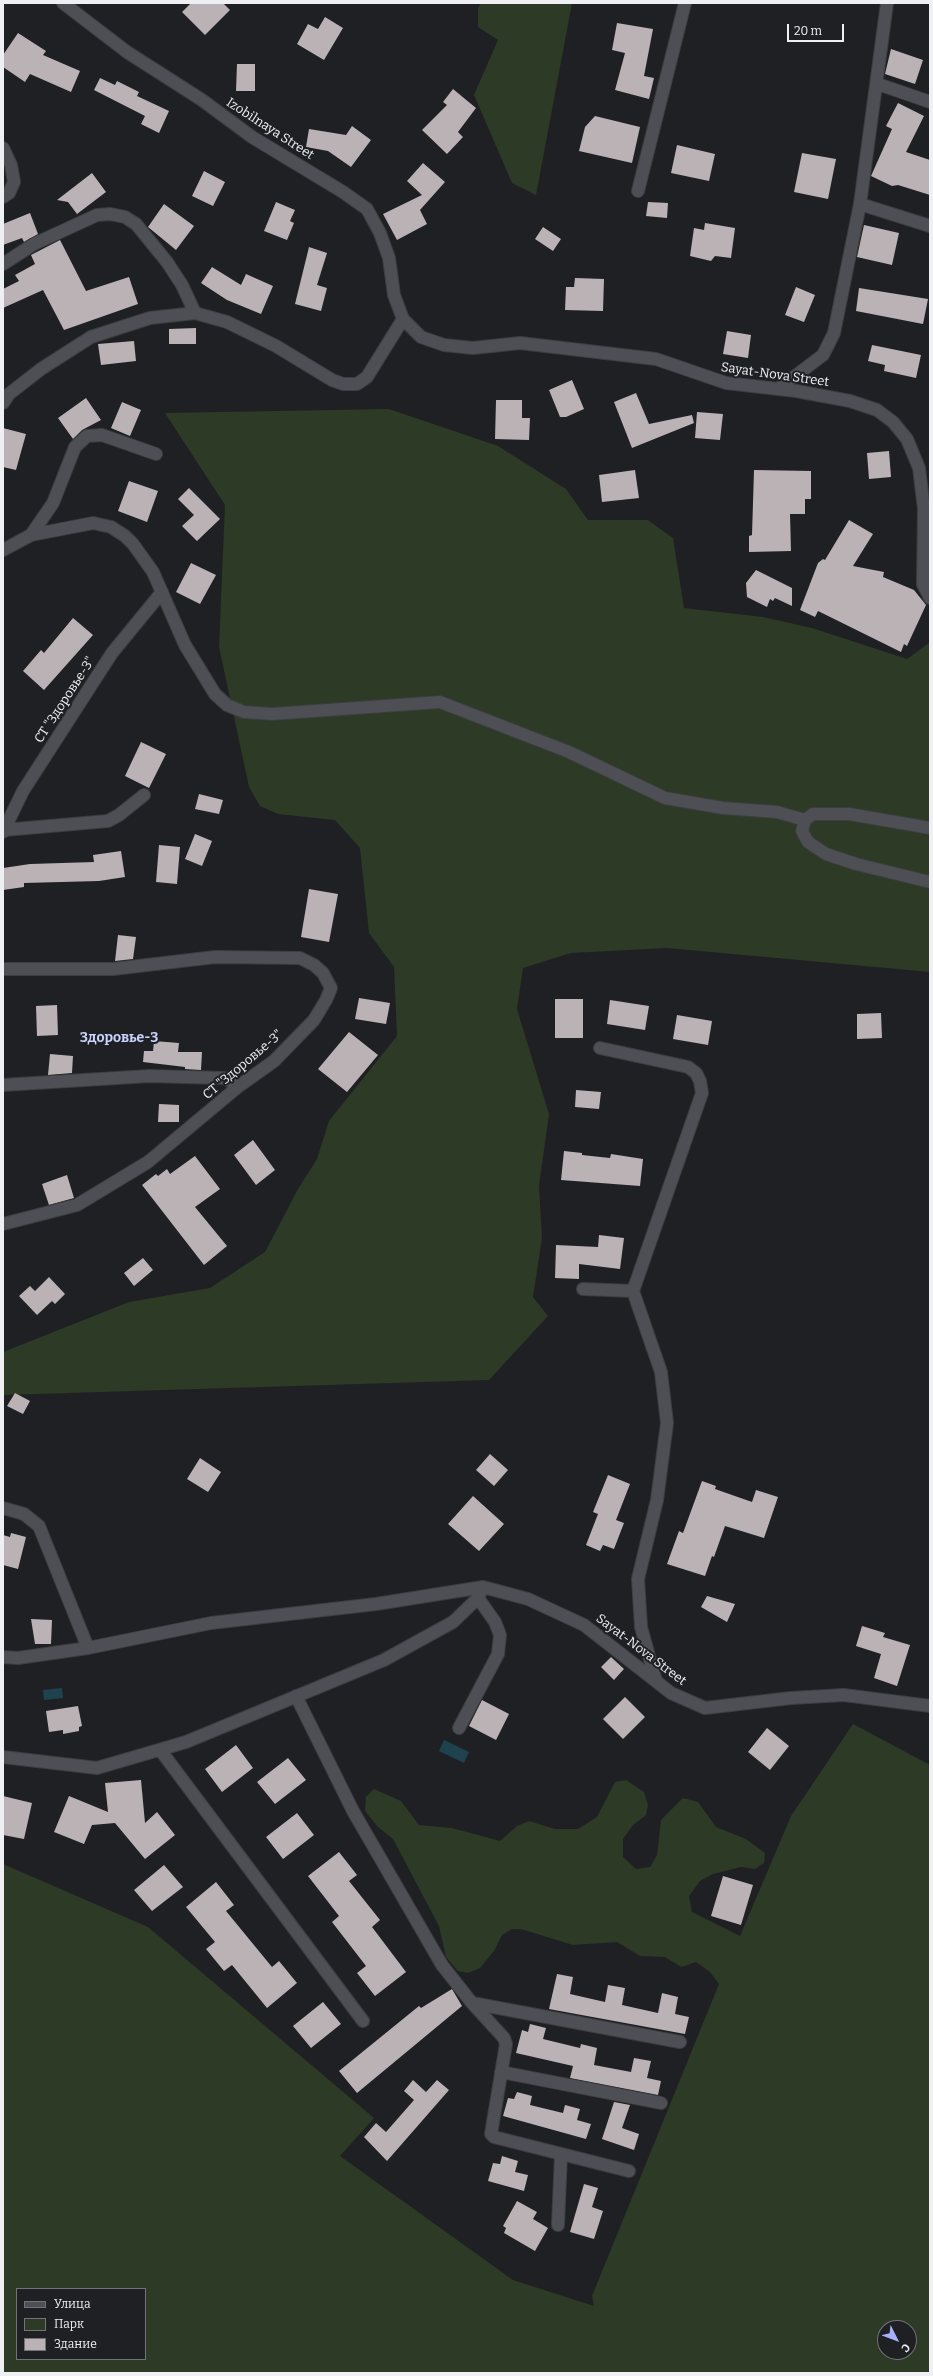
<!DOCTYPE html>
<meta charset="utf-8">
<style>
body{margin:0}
#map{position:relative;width:933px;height:2376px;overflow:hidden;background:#1f2024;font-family:Bitter,serif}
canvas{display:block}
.frame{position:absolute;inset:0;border:4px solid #eff0f3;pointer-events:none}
.legend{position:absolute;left:16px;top:2288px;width:130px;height:72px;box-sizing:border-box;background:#1f2024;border:1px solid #727377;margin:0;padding:5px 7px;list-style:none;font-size:12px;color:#eff0f3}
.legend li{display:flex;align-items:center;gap:8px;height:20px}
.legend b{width:20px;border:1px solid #727377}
.north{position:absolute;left:877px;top:2320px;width:40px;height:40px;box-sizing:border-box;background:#1f2024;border:1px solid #727377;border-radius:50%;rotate:132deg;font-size:11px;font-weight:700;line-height:16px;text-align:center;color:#eff0f3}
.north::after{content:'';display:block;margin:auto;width:14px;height:18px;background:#a5b1fc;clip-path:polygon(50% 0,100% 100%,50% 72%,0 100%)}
.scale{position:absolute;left:787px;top:24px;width:57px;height:18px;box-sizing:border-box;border:2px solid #eff0f3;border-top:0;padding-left:5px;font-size:12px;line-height:14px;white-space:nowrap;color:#eff0f3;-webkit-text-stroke:3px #1f2024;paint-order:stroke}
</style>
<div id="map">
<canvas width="933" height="2376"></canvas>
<div class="frame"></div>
<ul class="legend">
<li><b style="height:5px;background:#4e4f54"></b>Улица</li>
<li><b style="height:11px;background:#2d3a25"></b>Парк</li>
<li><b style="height:11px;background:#bab2b4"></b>Здание</li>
</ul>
<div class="north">С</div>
<div class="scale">20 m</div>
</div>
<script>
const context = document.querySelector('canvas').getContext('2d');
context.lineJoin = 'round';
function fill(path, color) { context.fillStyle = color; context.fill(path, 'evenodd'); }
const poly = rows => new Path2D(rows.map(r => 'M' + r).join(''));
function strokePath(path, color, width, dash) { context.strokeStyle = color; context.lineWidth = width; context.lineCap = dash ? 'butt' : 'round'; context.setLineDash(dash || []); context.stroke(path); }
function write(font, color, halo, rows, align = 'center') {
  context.font = font + ' Bitter,serif'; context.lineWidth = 4; context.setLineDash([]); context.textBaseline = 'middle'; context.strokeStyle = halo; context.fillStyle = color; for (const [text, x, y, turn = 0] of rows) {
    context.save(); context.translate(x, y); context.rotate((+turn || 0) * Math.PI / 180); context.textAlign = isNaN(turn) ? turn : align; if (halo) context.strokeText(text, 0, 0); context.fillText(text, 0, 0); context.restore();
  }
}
fill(poly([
 [481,3,572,3,536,195,512,183,474,95,498,40,478,27,478,8],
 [389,409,498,446,566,489,588,520,648,520,673,538,684,608,763,617,812,628,907,659,930,642,930,972,667,948,571,953,523,968,517,1009,549,1114,539,1186,542,1238,533,1297,548,1316,489,1380,3,1395,3,1352,129,1302,210,1288,265,1252,298,1189,317,1159,329,1121,397,1036,394,967,369,933,360,848,335,820,278,814,260,806,249,787,219,647,225,505,165,413],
 [853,1724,930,1765,930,2373,3,2373,3,1864,148,1927,374,2118,340,2156,513,2280,594,2306,592,2296,719,1984,710,1972,696,1962,681,1967,665,1957,640,1956,617,1942,573,1945,521,1929,512,1929,502,1935,494,1951,480,1968,468,1973,458,1971,446,1957,439,1926,393,1839,377,1826,365,1811,366,1797,374,1789,401,1801,419,1825,452,1828,500,1841,517,1826,529,1821,555,1829,578,1829,597,1817,615,1782,626,1780,644,1792,648,1805,646,1815,633,1825,623,1839,623,1857,636,1869,650,1867,657,1855,661,1820,683,1798,698,1802,716,1827,746,1839,765,1853,764,1863,755,1869,741,1867,713,1874,700,1881,689,1896,692,1912,740,1936,791,1816],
 [17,2289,145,2289,145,2359,17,2359],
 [885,2328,909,2328,909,2352,885,2352]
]), '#2d3a25');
fill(poly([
 [62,1688,63,1698,44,1700,43,1690],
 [444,1740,469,1752,464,1763,439,1751]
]), '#1e434f');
fill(poly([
 [191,3,223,3,230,10,205,35,182,12],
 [325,17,343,28,324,60,297,44,308,24,318,29],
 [617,23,653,29,644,76,654,78,649,99,615,90,625,53,612,50],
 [18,33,46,51,43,55,80,71,71,92,30,74,25,82,3,67,3,55],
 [891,49,923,60,915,84,885,74],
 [237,64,255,64,255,91,236,91],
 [100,78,115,85,117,81,139,92,137,96,169,111,159,133,141,124,145,116,94,90],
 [453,89,476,108,458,132,463,137,447,154,422,130,447,105,443,102],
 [898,103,924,116,906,152,930,160,930,195,898,185,892,186,871,176,892,129,886,126],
 [595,116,640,127,632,163,579,151,585,127],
 [352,126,371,140,351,167,328,151,306,147,309,129,346,135],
 [677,145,715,154,709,181,671,173],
 [802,153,836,159,828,199,794,192],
 [423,163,445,182,420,210,427,224,397,240,383,214,422,195,407,181],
 [204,171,225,182,213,206,192,196],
 [92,173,106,192,77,214,68,202,57,200],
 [276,202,295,210,290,221,294,223,287,240,264,231],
 [648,202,668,203,667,218,646,216],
 [164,204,194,226,176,250,148,227],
 [30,213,38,234,24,242,22,238,3,245,3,224],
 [705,223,735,228,731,258,715,256,711,261,690,256,694,228,704,230],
 [864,225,899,233,892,265,857,257],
 [543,227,561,239,553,251,535,239],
 [60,240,86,291,129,277,138,304,64,330,43,290,3,308,3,289,19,281,15,275,35,264,31,255],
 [309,247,327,253,317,285,327,288,321,311,295,304],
 [212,267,241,285,246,274,273,286,261,314,227,300,201,283],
 [575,278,604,279,603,311,565,310,566,287,574,287],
 [796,287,815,295,804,322,785,315],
 [859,288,928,299,923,324,856,311],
 [196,328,196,344,169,344,169,329],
 [727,331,751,335,748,358,723,354],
 [134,341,136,361,101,365,98,344],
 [872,345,921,355,916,378,884,371,885,365,868,361],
 [572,380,584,409,566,417,560,417,549,390],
 [636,393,649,424,692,415,694,423,632,448,614,402],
 [86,398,101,420,82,430,73,439,58,418],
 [496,400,522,400,522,418,530,418,529,440,495,439],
 [122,402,141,410,130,436,111,428],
 [697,412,723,414,720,440,695,438],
 [3,428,26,434,16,470,3,467],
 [889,451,891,477,869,479,867,453],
 [635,470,639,498,602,502,599,475],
 [754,470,811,471,811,499,805,499,805,514,790,514,791,551,749,552,749,536,752,535],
 [129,481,158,491,147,522,118,511],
 [189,488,220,519,197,541,182,526,194,515,178,499],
 [849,520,873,534,853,566,884,572,883,577,914,590,926,605,907,646,904,644,901,652,818,611,815,617,800,610,818,563,823,559,825,560],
 [191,563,216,575,200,604,176,592],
 [756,570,792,588,792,606,775,598,773,601,770,599,767,607,747,597,746,583],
 [73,618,93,635,44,690,23,671,41,650,44,653],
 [141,742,166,754,149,788,125,776],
 [199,794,223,800,219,814,195,809],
 [195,834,212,841,202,866,185,859],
 [159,845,180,847,177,884,156,882],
 [121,851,125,877,99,881,24,883,24,887,3,890,3,868,30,864,94,862,93,855],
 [309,889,338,894,329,942,301,937],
 [118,935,136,937,133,959,115,961],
 [359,998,390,1003,386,1024,355,1019],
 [555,999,583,999,583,1038,555,1038],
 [610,1000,649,1006,645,1030,607,1024],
 [57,1005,58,1035,37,1036,36,1006],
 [881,1013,882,1038,857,1039,857,1014],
 [677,1015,712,1021,708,1045,673,1039],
 [349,1032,378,1055,347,1092,318,1069],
 [154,1041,179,1043,178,1052,202,1052,201,1070,185,1069,185,1067,143,1062,144,1051,153,1051],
 [50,1054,73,1056,72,1073,48,1075],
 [576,1090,601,1092,599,1109,575,1107],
 [159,1104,179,1105,179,1122,158,1122],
 [253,1140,275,1170,256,1185,234,1155],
 [564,1151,582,1153,582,1155,610,1158,611,1154,643,1159,640,1186,561,1180],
 [195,1156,220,1189,195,1207,227,1246,204,1265,142,1185,156,1174,158,1176,167,1169,170,1174],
 [67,1175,74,1198,49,1205,42,1184],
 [599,1235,624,1238,620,1269,579,1264,579,1279,555,1278,556,1245,598,1247],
 [143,1258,153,1270,134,1286,124,1273],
 [49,1277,65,1294,55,1304,52,1301,37,1315,19,1296,30,1286,35,1291],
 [15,1393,30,1401,23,1414,7,1406],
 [490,1454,508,1470,494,1486,476,1470],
 [200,1458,221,1472,208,1492,187,1479],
 [608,1475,630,1484,616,1520,624,1523,614,1549,603,1545,600,1551,586,1545,598,1514,593,1512],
 [702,1481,716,1486,715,1489,752,1502,756,1490,778,1497,764,1538,725,1526,714,1557,712,1556,705,1576,667,1564,679,1531,683,1533],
 [473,1496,504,1524,479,1551,448,1524],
 [11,1533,26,1537,18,1569,3,1565,3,1535,10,1537],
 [707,1596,735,1604,727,1622,701,1607],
 [31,1619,52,1620,51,1644,35,1644],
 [862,1626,885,1633,883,1637,910,1645,897,1686,874,1678,881,1654,856,1646],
 [611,1657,624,1669,614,1680,601,1667],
 [625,1697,645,1717,623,1739,603,1719],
 [482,1700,509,1714,496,1740,469,1726],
 [78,1706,82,1726,79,1727,79,1731,63,1734,63,1730,49,1732,46,1711],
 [767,1728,789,1746,770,1770,748,1752],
 [236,1745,253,1768,222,1792,205,1769],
 [288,1758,306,1780,275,1804,257,1782],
 [141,1780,145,1823,157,1812,175,1835,145,1859,115,1823,92,1825,84,1844,54,1832,69,1796,108,1812,105,1783],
 [3,1796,32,1803,24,1839,3,1835],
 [297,1813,314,1835,283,1859,266,1837],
 [339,1852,357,1875,349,1881,380,1920,372,1927,406,1972,375,1996,357,1973,366,1966,332,1922,339,1916,308,1876],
 [164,1865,183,1887,152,1911,134,1890],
 [723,1876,753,1885,741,1925,711,1916],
 [216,1882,234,1905,226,1911,272,1967,279,1961,297,1983,267,2008,232,1965,224,1971,206,1949,215,1942,186,1907],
 [557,1974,573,1977,570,1994,605,2002,608,1985,625,1988,622,2005,658,2013,662,1993,678,1997,675,2014,689,2017,685,2034,549,2009],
 [452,1989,462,2006,357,2093,339,2071,419,2006,421,2008],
 [323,2002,341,2024,311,2048,293,2026],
 [530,2024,546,2028,543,2039,580,2048,581,2044,597,2048,594,2065,631,2072,634,2058,651,2061,647,2078,661,2081,658,2095,570,2078,573,2066,516,2053,522,2030,528,2032],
 [413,2080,426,2092,437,2080,449,2090,387,2161,364,2137,376,2123,386,2132,414,2100,404,2091],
 [517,2092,532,2096,530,2105,563,2113,565,2105,580,2109,577,2120,591,2124,586,2139,503,2116,508,2098,514,2099],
 [614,2102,630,2105,622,2128,639,2134,634,2150,602,2139],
 [502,2156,518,2161,515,2172,528,2175,524,2191,488,2181,493,2163,500,2164],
 [584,2184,598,2188,592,2207,603,2211,594,2239,570,2232],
 [517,2201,537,2212,533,2219,548,2228,535,2251,504,2233,506,2228,503,2226]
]), '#bab2b4');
const minor = poly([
 [63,3,127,52,202,100,252,137,343,192,367,209,380,233,389,258,394,295,403,319,421,337,444,345,473,348,520,343,656,359,726,383,796,391,850,401,877,410,893,422,907,439,919,468,924,509,923,584,930,598],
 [878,84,930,102],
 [3,148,11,165,14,182,9,193,3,197],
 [638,191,685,3],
 [860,204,930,226],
 [3,264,34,244,97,215,110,214,125,217,136,224,167,262,182,285,195,313],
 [778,389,823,355,834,333,860,204,887,3],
 [3,403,9,394,41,369,91,337,150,318,195,313,227,322,276,346,332,380,343,384,357,384,367,377,403,319],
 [31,535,53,503,75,447,87,436,102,435,156,454],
 [3,550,31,535,93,523,111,527,125,536,133,544,153,572,185,645,215,694,227,705,244,712,272,714,440,702,569,752,665,798,723,808,777,812,805,820],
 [930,828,849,814,813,814,805,820,802,831,808,842,826,854,856,864,930,882],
 [4,830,108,821,119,815,144,795],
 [3,832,23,791,112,653,162,592],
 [3,969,113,969,215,957,300,958,314,965,323,973,331,988,326,1000,314,1020,274,1061,239,1086,148,1162,77,1205,3,1224],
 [600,1048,688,1067,696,1073,700,1081,702,1093,633,1291],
 [3,1085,149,1076,224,1078,239,1086],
 [583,1289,633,1291,661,1372,667,1423,657,1500,638,1579,641,1627,656,1681],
 [3,1508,24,1514,39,1526,88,1648],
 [3,1657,18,1658,88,1648,211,1623,376,1604,483,1587,528,1599,584,1625,671,1693,705,1708,791,1698,844,1695,930,1706],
 [296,1696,353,1811,442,1965,472,2003,680,2042],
 [459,1728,498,1654,500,1635,495,1622,478,1598],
 [161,1751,363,2021],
 [3,1757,97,1768,186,1742,384,1660,453,1622,478,1598,483,1587],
 [472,2003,504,2038,506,2044,491,2134,494,2137,629,2171],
 [501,2072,661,2103],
 [558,2225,561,2154]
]);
strokePath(minor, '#3c3d40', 14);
strokePath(minor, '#4e4f54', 12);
write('13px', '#eff0f3', '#1f2024', [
 ["Izobilnaya Street",270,129,33],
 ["Sayat-Nova Street",775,375,8],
 ["СТ \"Здоровье-3\"",65,700,-57],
 ["СТ \"Здоровье-3\"",243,1065,-40],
 ["Sayat-Nova Street",641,1650,37]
]);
write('bold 14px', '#cad2fd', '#1f2024', [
 ["Здоровье-3",119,1038]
]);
</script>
